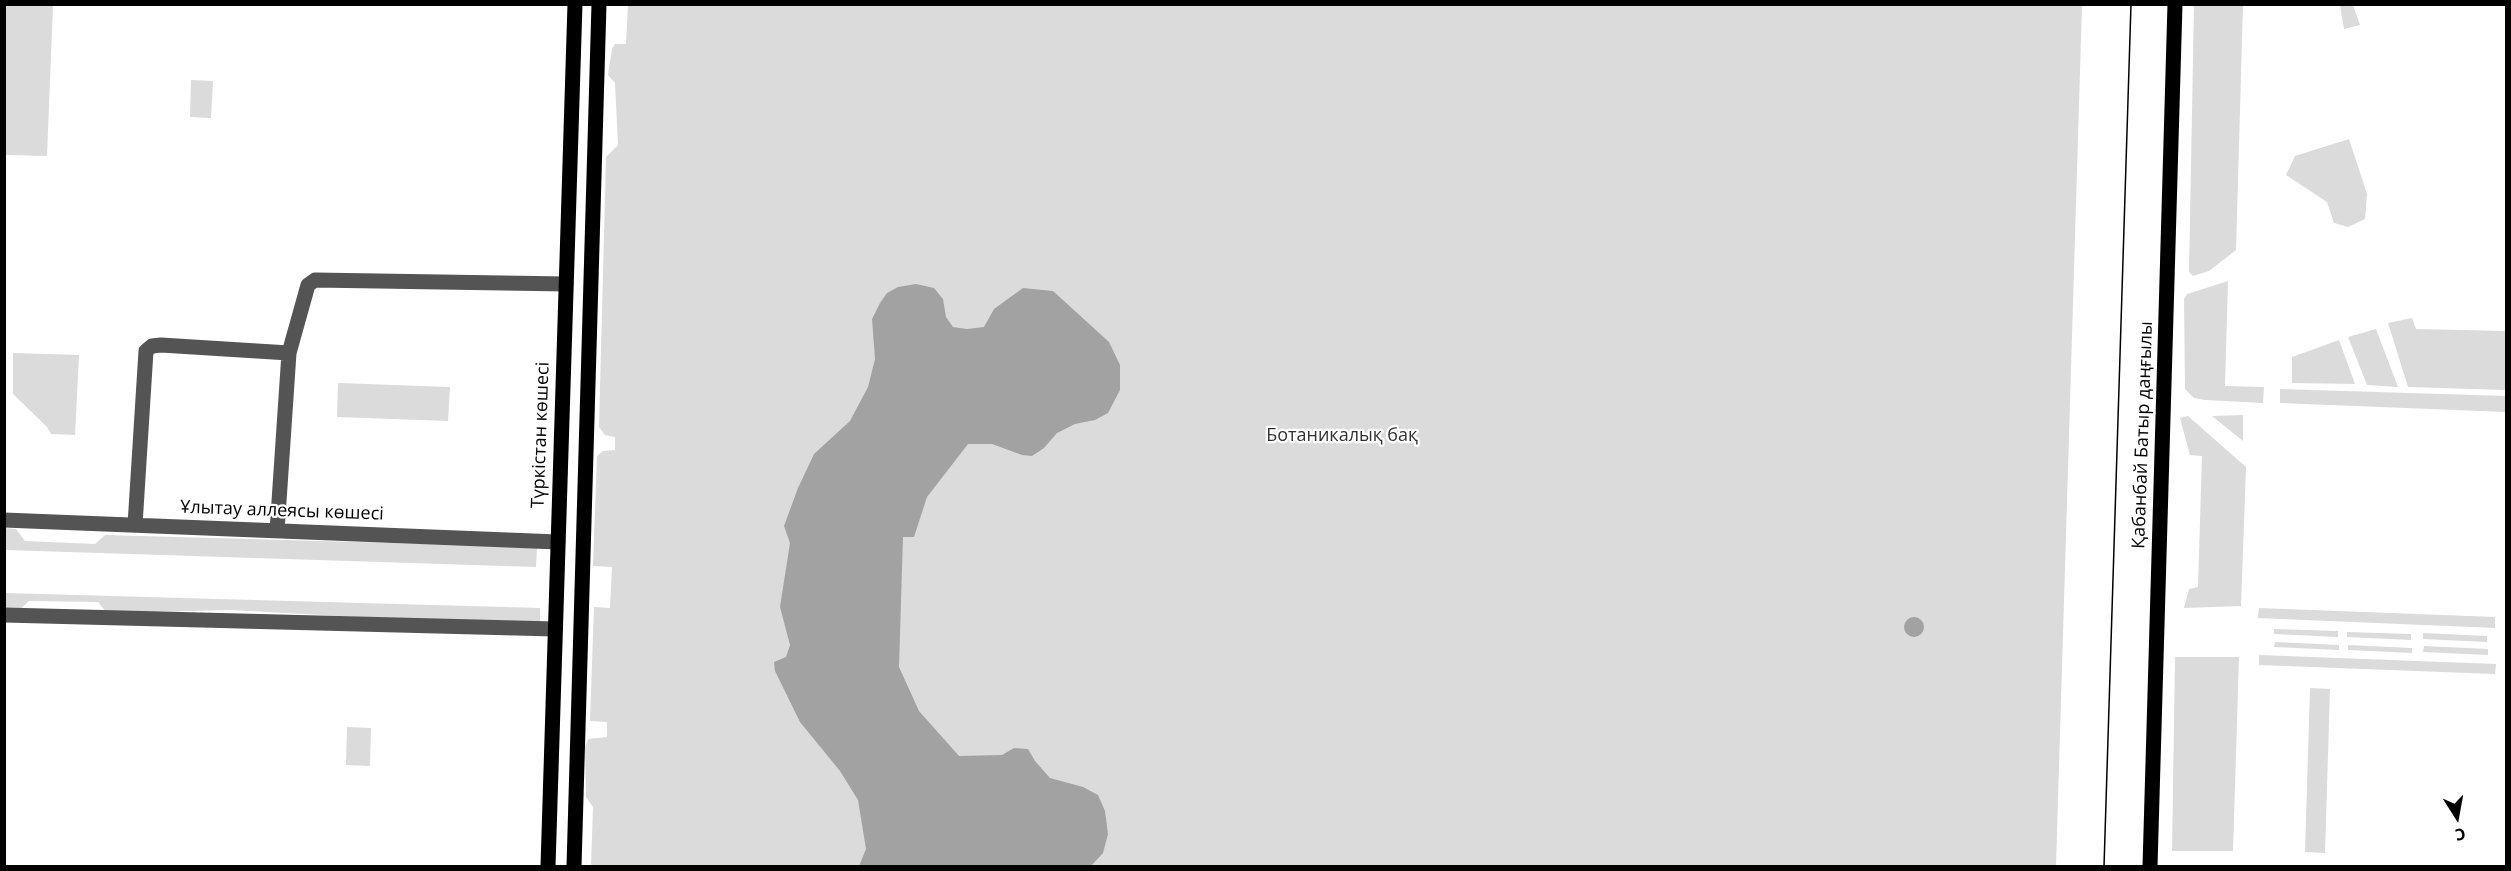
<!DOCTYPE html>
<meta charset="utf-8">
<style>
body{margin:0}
#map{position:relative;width:2511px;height:871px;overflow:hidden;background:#fff;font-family:"Open Sans",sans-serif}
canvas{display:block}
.frame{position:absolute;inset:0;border:6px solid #000;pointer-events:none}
.north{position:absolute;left:2427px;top:787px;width:60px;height:60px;-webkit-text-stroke:4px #fff;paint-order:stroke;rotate:169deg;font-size:16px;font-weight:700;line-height:24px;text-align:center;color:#000}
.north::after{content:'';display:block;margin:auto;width:21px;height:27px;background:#000;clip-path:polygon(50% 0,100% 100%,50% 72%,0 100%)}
</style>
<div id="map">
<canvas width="2511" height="871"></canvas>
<div class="frame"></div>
<div class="north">С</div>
</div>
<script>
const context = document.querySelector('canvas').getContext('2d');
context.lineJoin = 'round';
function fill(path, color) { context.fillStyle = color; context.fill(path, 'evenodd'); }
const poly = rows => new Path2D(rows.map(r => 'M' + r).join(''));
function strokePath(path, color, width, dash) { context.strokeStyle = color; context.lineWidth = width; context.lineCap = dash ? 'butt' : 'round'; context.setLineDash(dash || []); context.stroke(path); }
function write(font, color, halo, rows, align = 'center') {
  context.font = font + ' "Open Sans",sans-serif'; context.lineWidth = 4.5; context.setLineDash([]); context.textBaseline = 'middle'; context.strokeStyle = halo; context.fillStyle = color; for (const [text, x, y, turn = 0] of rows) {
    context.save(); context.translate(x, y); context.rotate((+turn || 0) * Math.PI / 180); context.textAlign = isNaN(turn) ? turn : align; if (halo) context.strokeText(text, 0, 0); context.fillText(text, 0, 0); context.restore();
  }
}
fill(poly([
 [5,4,53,5,47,156,5,155],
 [628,5,2082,5,2056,866,591,866,593,807,586,797,585,747,588,739,607,737,607,722,590,721,594,607,610,608,612,567,593,566,597,456,603,451,615,450,615,437,605,435,599,427,606,157,618,145,615,83,608,75,612,49,615,44,626,44],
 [2194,5,2243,5,2236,250,2209,271,2193,276,2189,272],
 [2340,5,2353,5,2360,25,2344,29],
 [191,80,213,81,211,118,190,117],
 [2349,139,2367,194,2365,219,2348,227,2334,223,2327,202,2286,175,2295,156],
 [2228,281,2225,386,2264,387,2263,403,2205,400,2194,398,2185,389,2184,299,2187,294],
 [2412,318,2416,329,2506,331,2506,390,2408,387,2388,323],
 [2376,329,2398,387,2367,385,2348,337],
 [2339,340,2355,384,2292,383,2292,357],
 [13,353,79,355,75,435,51,434,47,427,13,394],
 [338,383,450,387,448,421,337,417],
 [2280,389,2506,396,2506,412,2280,403],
 [2243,415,2243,441,2212,416],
 [2188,416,2246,467,2241,606,2184,608,2189,589,2198,587,2202,456,2190,455,2180,418],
 [4,528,16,529,25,541,95,544,105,535,537,547,536,567,5,550],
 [5,593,540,608,540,627,230,610,107,613,98,602,29,601,16,613,5,613],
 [2259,608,2495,617,2495,628,2258,618],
 [2274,629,2338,631,2338,637,2274,634],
 [2347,632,2411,634,2411,640,2347,637],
 [2423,633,2487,636,2487,642,2423,639],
 [2275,642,2339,645,2339,650,2274,647],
 [2348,645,2412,648,2412,653,2348,650],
 [2424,646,2488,649,2488,655,2423,652],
 [2259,655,2496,664,2495,674,2259,665],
 [2175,657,2239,657,2233,851,2172,851],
 [2310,688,2330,689,2325,853,2305,852],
 [347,727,371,728,370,766,346,765]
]), '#dbdbdb');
fill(poly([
 [916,284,934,288,943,299,946,317,953,327,967,329,984,327,994,309,1023,288,1053,291,1109,342,1120,365,1120,390,1108,413,1095,420,1075,424,1057,433,1044,448,1032,456,1022,455,992,444,968,444,927,497,914,537,903,537,899,667,919,711,959,756,1002,755,1014,748,1028,749,1035,761,1050,778,1083,787,1098,795,1105,811,1108,834,1103,853,1091,866,859,866,866,849,858,800,840,771,800,722,775,671,774,662,786,657,790,645,780,607,790,543,784,526,798,488,814,454,850,421,868,387,875,359,872,319,880,303,887,293,898,287],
 '1904 627a10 10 0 1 1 20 0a10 10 0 1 1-20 0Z'
]), '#a2a2a2');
strokePath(poly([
 [4,520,558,542],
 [135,525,146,351,152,346,161,345,289,353],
 [277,531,289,353,308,285,315,280,566,284],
 [4,615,555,629]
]), '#545454', 15);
strokePath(poly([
 [548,866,575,4],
 [574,866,599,4],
 [2150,866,2175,4]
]), '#000', 15);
strokePath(poly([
 [2104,866,2131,4]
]), '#000', 1.5);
write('18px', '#000', '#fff', [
 ["Түркістан көшесі",541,435,-88],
 ["Қабанбай Батыр даңғылы",2143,435,-88],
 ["Ұлытау аллеясы көшесі",282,511,2]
]);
write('18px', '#323232', '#fff', [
 ["Ботаникалық бақ",1342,436]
]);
</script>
